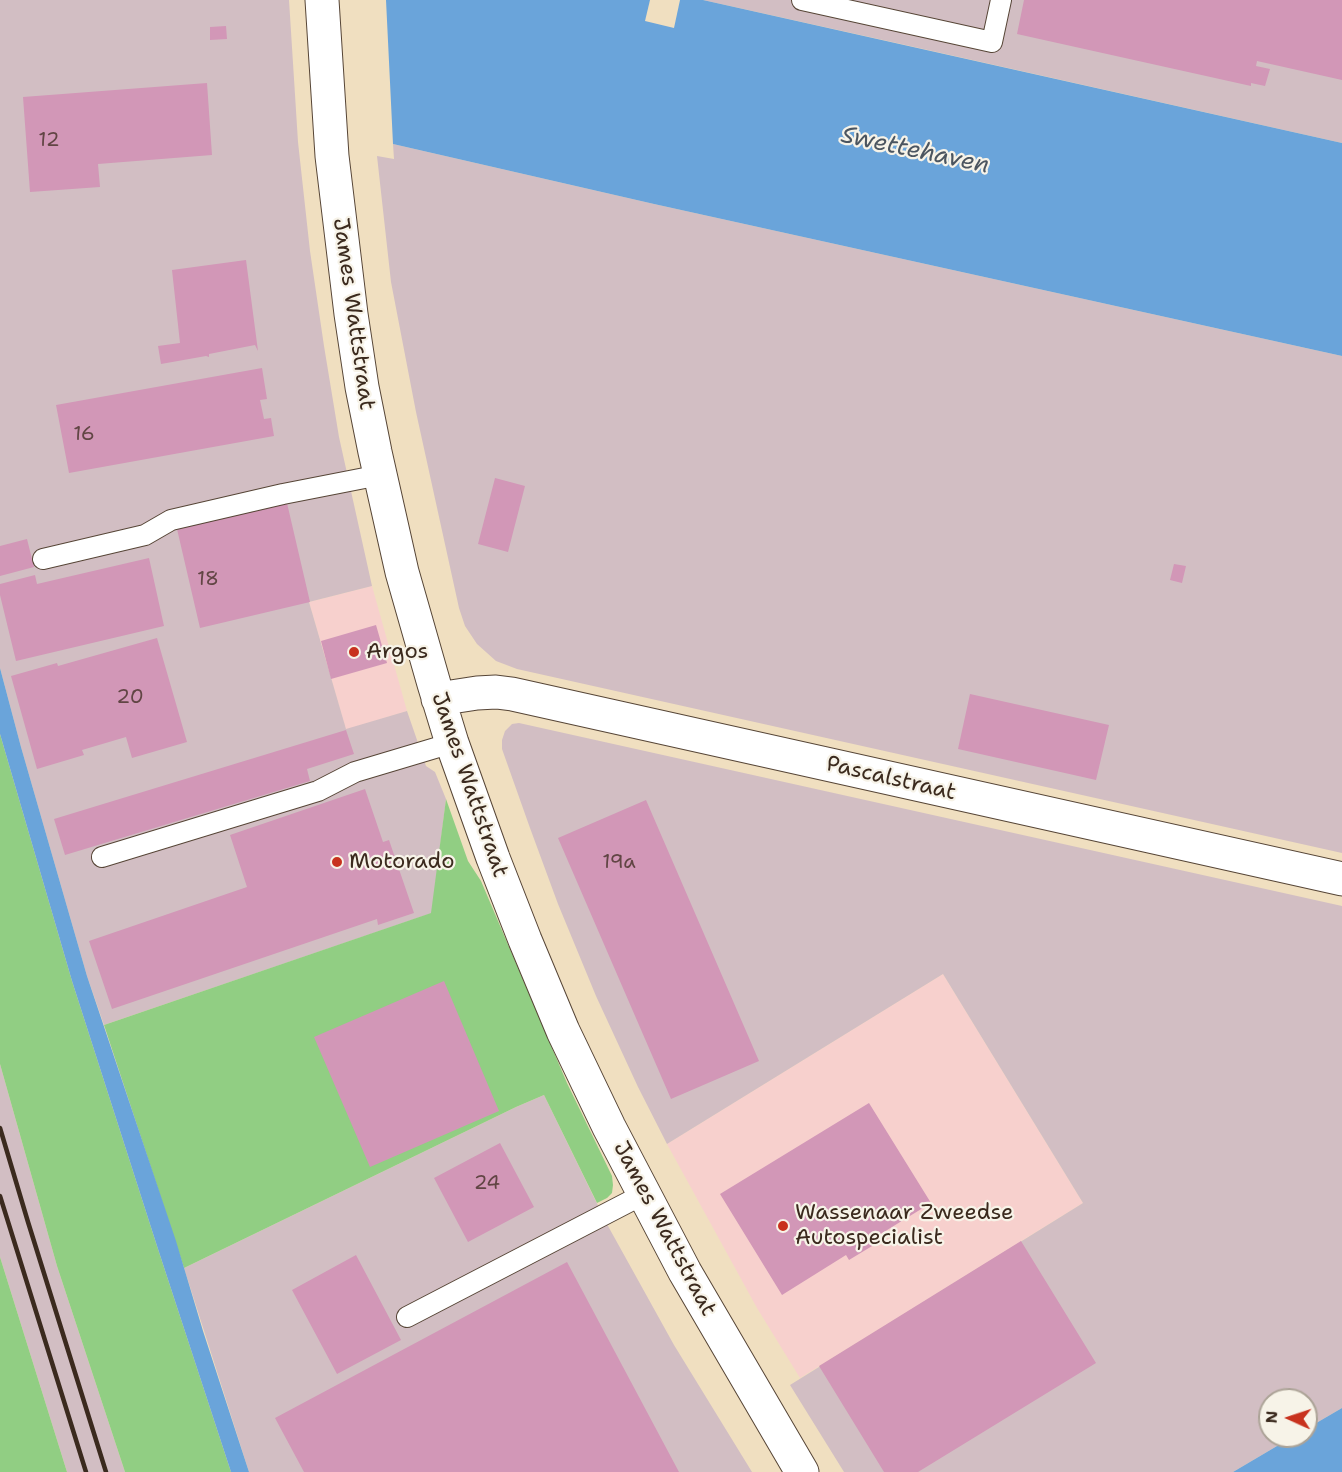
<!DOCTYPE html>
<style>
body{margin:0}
#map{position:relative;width:1342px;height:1472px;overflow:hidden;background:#f0dfc0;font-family:"Shantell Sans",sans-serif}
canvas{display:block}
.north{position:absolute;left:1258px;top:1388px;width:60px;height:60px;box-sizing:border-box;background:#f7f3e8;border:2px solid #aca397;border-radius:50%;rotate:273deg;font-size:16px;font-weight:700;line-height:24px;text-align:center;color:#3b2a1e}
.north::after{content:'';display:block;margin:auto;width:21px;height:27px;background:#c8321e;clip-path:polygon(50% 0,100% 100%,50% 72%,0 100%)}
</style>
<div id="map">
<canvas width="1342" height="1472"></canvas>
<div class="north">N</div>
</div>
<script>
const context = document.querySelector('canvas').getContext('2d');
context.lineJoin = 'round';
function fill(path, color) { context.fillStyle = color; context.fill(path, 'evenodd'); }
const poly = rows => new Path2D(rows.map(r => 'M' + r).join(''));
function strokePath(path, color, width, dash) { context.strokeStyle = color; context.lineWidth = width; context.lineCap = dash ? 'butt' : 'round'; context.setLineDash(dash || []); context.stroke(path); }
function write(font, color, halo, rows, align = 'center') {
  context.font = font + ' "Shantell Sans",sans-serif'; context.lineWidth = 4.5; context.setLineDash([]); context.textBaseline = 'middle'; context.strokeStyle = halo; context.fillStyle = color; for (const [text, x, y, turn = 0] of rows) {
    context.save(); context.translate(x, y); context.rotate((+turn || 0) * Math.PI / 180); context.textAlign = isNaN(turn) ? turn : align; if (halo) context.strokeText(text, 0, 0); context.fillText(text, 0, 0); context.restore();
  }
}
fill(poly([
 [372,586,407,711,346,730,309,602],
 [943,974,1083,1203,800,1378,757,1308,667,1144]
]), '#f7d0cd');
fill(poly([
 [0,0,289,0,298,142,310,251,324,346,339,437,372,586,309,602,346,729,407,711,426,766,435,772,446,799,432,913,104,1025,87,976,21,747,0,668],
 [703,0,1342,0,1342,143,910,46],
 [393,144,654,204,1342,356,1342,853,517,669,496,661,477,644,465,626,459,608,416,412,391,282,377,156,394,159],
 [519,723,1342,906,1342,1408,1306,1429,1306,1400,1270,1400,1270,1436,1294,1436,1233,1472,844,1472,790,1385,1083,1203,943,974,667,1144,638,1087,596,996,558,904,530,828,502,749,502,740,505,731,512,724],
 [0,1064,57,1266,125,1472,67,1472,0,1257],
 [544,1095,608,1226,674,1345,752,1472,249,1472,184,1268,516,1107]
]), '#d2bec3');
fill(poly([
 [0,734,72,981,157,1246,231,1472,125,1472,57,1266,0,1064],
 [446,799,468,861,481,881,567,1083,612,1176,613,1185,612,1193,607,1198,597,1203,544,1095,516,1107,184,1268,104,1025,431,913],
 [0,1257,67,1472,0,1472]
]), '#91ce83');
fill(poly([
 [386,0,703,0,1342,143,1342,356,654,204,393,144],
 [0,668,21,747,87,976,176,1241,203,1331,249,1472,231,1472,157,1246,72,981,0,734],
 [1342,1408,1342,1472,1233,1472,1294,1436,1306,1436,1306,1429]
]), '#6aa4da');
fill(poly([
 [650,0,680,0,674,28,645,21]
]), '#f0dfc0');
fill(poly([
 [1024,0,1342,0,1342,80,1257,61,1256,66,1270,69,1265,86,1251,83,1251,86,1017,34],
 [226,26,227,39,210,40,210,27],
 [207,83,212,155,98,164,100,187,30,192,23,97],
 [246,260,258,351,255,345,209,354,209,357,206,356,161,364,158,346,180,343,172,270],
 [262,368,267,399,260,400,264,419,271,418,274,436,69,473,56,405],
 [495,478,525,486,508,552,478,544],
 [287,503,310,602,200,628,177,529],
 [27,539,34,567,0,576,0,546],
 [149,558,164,626,16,661,0,595,0,584,35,575,37,584],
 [1174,564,1186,566,1182,583,1170,580],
 [376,625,387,663,331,679,321,641],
 [157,638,187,742,132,758,126,737,82,750,84,755,37,769,11,676,57,663,58,666],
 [970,694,1109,725,1096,780,958,749],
 [346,730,354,754,307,769,310,781,65,855,54,819],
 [365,789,383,842,389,840,414,913,378,925,377,919,112,1009,89,941,247,887,230,835],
 [646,800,759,1061,671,1099,558,838],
 [444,981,499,1111,370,1167,314,1037],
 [869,1103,931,1203,879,1235,882,1240,849,1260,846,1255,782,1295,720,1194],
 [500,1143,534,1207,468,1242,434,1178],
 [1021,1241,1096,1363,918,1472,884,1472,819,1366],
 [356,1255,401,1340,337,1374,292,1290],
 [567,1262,679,1472,304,1472,275,1418]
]), '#d297b7');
const service = poly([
 [802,0,992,42,1001,0],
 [43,559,145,535,171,520,283,494,380,475],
 [102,857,318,791,355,772,452,743],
 [407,1317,644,1194]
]);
const minor = poly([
 [322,0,332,156,351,314,362,387,375,452,402,572,434,684,452,743,493,858,525,940,563,1031,609,1127,685,1272,802,1472],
 [438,699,477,693,496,692,512,694,1342,879]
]);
strokePath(service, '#564536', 22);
strokePath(minor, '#564536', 35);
strokePath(service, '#fff', 20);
strokePath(minor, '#fff', 33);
strokePath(poly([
 [0,1128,28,1222,106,1472],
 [0,1196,86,1472]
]), '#3b2a1e', 4.5);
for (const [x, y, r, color] of [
 [354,652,6,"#c8321e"],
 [337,862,6,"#c8321e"],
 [783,1226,6,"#c8321e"]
]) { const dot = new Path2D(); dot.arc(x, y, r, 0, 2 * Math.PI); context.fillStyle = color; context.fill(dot); strokePath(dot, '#f7f3e8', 2); }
write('20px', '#614544', null, [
 ["12",49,141],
 ["16",84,435],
 ["18",208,580],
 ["20",130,698],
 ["19a",619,863],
 ["24",487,1184]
]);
write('22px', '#3b2a1e', '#f7f3e8', [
 ["James Wattstraat",353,314,82],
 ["Pascalstraat",891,779,13],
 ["James Wattstraat",469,785,71],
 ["James Wattstraat",664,1229,62]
]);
write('22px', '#3b2a1e', '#f7f3e8', [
 ["Argos",366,652],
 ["Motorado",349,862],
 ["Wassenaar Zweedse",795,1213],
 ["Autospecialist",795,1238]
], 'left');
write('italic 24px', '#4b5560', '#f7f3e8', [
 ["Swettehaven",915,151,12]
]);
</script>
